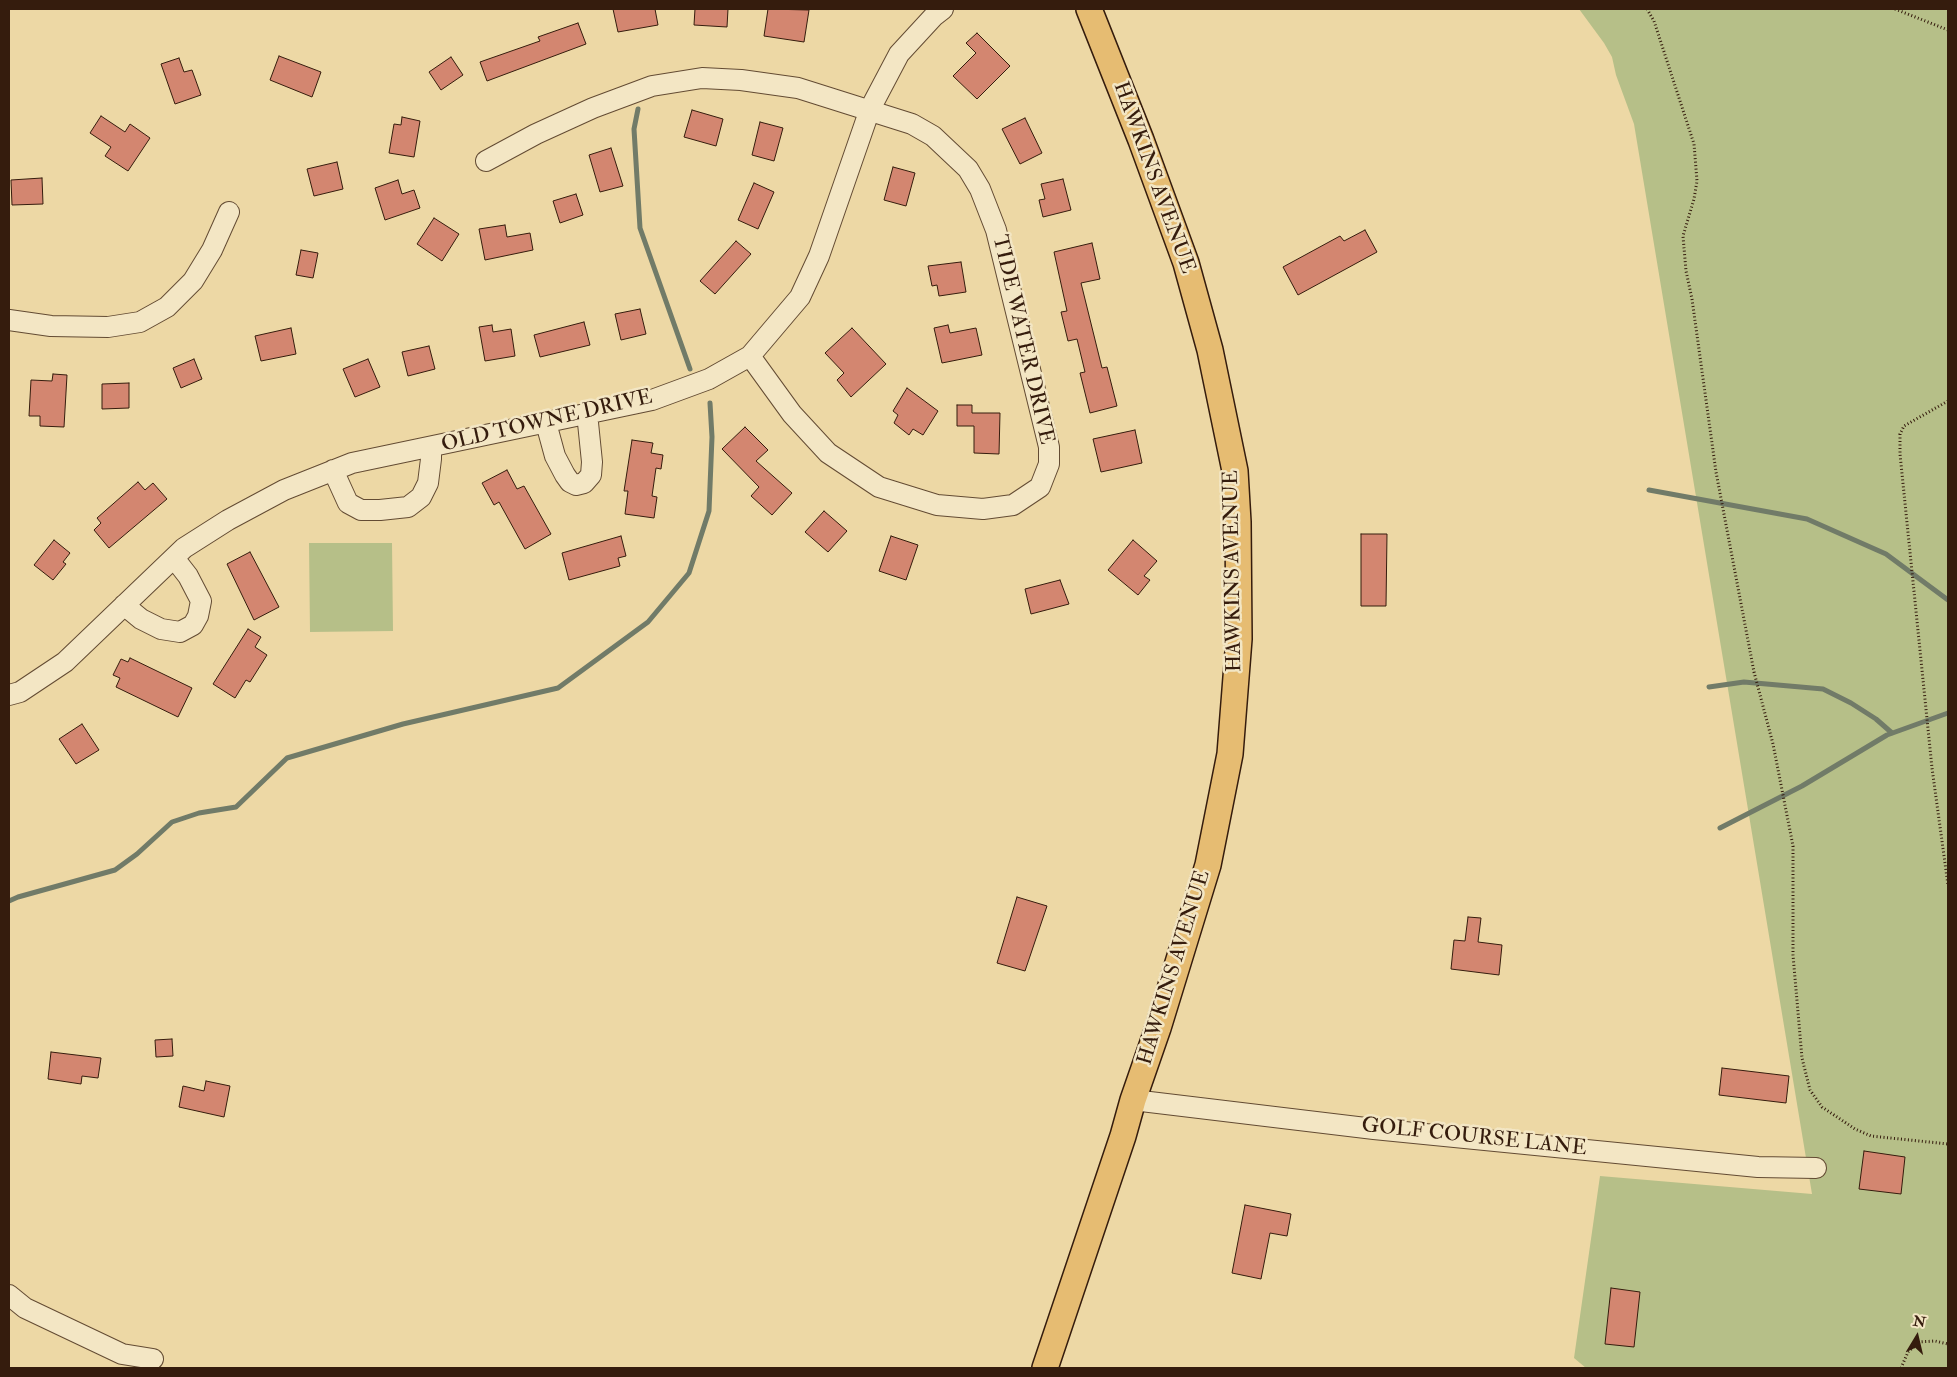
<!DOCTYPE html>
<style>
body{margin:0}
#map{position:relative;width:1957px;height:1377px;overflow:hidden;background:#edd8a5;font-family:"IM FELL Double Pica",serif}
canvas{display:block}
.frame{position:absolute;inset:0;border:10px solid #351c0d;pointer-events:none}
.north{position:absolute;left:1892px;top:1312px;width:50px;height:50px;-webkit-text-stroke:4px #f3e6c4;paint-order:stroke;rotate:9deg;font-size:14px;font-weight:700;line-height:20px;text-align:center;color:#351c0d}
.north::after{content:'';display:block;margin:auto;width:18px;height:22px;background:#351c0d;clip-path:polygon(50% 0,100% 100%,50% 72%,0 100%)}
</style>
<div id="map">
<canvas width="1957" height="1377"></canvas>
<div class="frame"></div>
<div class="north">N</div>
</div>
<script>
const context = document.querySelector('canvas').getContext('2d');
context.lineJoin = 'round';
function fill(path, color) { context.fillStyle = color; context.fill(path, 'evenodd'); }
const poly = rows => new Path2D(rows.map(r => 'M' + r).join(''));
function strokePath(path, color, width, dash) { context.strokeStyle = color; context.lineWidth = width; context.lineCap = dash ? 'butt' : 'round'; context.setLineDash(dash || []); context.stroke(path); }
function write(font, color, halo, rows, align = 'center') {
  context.font = font + ' "IM FELL Double Pica",serif'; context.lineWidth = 5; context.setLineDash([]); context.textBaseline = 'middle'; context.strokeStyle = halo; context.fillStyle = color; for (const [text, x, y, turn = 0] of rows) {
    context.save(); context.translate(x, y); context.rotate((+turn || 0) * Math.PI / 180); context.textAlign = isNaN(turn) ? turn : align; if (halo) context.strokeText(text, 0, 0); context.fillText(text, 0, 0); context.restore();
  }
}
fill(poly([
 [1579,9,1948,9,1948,1368,1586,1368,1574,1358,1600,1176,1812,1194,1634,124,1616,75,1612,57,1604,43],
 [309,543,392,543,393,631,310,632]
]), '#b6bf88');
strokePath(poly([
 [638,109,634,129,640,228,690,369],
 [1649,490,1807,519,1886,554,1948,600],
 [1709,687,1744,682,1823,689,1851,703,1876,719,1892,733],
 [1720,828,1802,786,1887,735,1948,713],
 [9,901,18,897,115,870,137,854,172,822,199,813,236,807,287,758,403,724,558,688,648,622,689,573,709,511,712,437,710,403]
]), '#717b68', 5);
const building = poly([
 [613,9,655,9,658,25,618,32,613,9],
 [695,9,728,9,727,27,694,25,695,9],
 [768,9,809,10,804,42,764,36,768,9],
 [578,23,586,44,487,81,480,62,540,41,538,37,578,23],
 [977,33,1010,66,977,99,953,76,976,53,966,43,977,33],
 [279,56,321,72,312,97,270,80,279,56],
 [451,57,463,75,441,90,429,72,451,57],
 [179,58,184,72,192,70,201,95,175,104,161,64,179,58],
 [692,110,723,119,716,146,684,137,692,110],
 [101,116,125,132,130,124,150,138,128,171,105,156,111,147,90,133,101,116],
 [402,117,420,121,414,157,389,153,394,124,401,125,402,117],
 [1025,118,1042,153,1020,164,1002,129,1025,118],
 [760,122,783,128,774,161,752,155,760,122],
 [611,148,623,186,600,192,589,155,611,148],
 [337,162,343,189,314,196,307,169,337,162],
 [893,167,915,173,906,206,884,200,893,167],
 [42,178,43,204,12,205,11,180,42,178],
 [1063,179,1071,210,1043,217,1039,200,1045,199,1041,184,1063,179],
 [398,180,402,194,414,190,420,208,385,220,375,188,398,180],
 [754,183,774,192,758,229,738,220,754,183],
 [576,194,583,215,560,223,553,201,576,194],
 [434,218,459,234,442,261,417,244,434,218],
 [505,225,507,237,530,233,533,250,485,260,479,229,505,225],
 [1365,230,1377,252,1298,295,1283,267,1340,236,1344,241,1365,230],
 [736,241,751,254,715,294,700,281,736,241],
 [1092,243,1100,279,1081,283,1102,368,1107,367,1117,406,1090,413,1080,373,1085,372,1077,339,1068,341,1061,312,1067,311,1054,252,1092,243],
 [301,250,318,253,313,278,296,275,301,250],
 [961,262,966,292,939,296,937,285,932,286,928,266,961,262],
 [640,309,646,334,621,340,615,314,640,309],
 [584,322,590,345,540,357,534,335,584,322],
 [492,325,493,332,511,329,515,356,485,361,479,327,492,325],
 [948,325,950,333,976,328,982,355,942,363,934,328,948,325],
 [291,328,296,354,261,361,255,336,291,328],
 [852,328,886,364,851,397,837,380,844,373,825,353,852,328],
 [429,346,435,369,408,376,402,352,429,346],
 [194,359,202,379,181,388,173,368,194,359],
 [368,359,380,387,355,397,343,369,368,359],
 [53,374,67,375,64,427,40,426,40,416,29,416,31,380,52,381,53,374],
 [129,383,129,408,102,409,102,384,129,383],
 [907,388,938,411,923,435,913,429,909,435,894,423,898,415,893,411,907,388],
 [957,405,972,405,972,413,1000,413,999,454,974,453,974,426,957,426,957,405],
 [745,427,768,450,756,461,792,493,772,515,751,496,759,487,722,449,745,427],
 [1135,430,1142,463,1101,472,1093,439,1135,430],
 [632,440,653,443,651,453,663,455,661,469,656,468,652,496,657,497,654,518,625,514,628,491,624,491,632,440],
 [507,470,517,489,524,486,551,534,525,549,499,502,494,505,482,483,507,470],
 [138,482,145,490,153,483,167,499,109,548,94,530,101,523,97,518,138,482],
 [824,511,847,531,828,552,805,532,824,511],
 [1361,534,1387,534,1386,606,1361,606,1361,534],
 [621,536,626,556,618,558,620,566,569,580,562,553,621,536],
 [891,536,918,545,906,580,879,571,891,536],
 [54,540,70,553,63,562,66,564,53,580,34,565,54,540],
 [1133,540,1157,561,1144,576,1150,580,1138,595,1108,570,1133,540],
 [250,552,279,607,254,620,227,564,250,552],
 [1060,580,1069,604,1031,614,1025,589,1060,580],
 [248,629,261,637,255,647,267,655,250,682,246,680,235,698,213,684,248,629],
 [130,658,192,688,178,717,116,687,120,678,113,675,121,659,128,662,130,658],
 [82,724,99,750,76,764,59,739,82,724],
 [1017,897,1047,906,1025,971,997,963,1017,897],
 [1468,917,1481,918,1478,942,1502,945,1499,975,1451,969,1454,940,1465,941,1468,917],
 [172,1039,173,1056,156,1057,155,1040,172,1039],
 [51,1052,101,1058,98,1078,82,1076,81,1084,48,1079,51,1052],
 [1722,1068,1789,1076,1786,1103,1719,1095,1722,1068],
 [206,1081,230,1086,224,1117,179,1107,183,1086,204,1091,206,1081],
 [1864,1151,1905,1157,1901,1194,1859,1189,1864,1151],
 [1245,1205,1291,1214,1287,1236,1270,1233,1261,1279,1232,1273,1245,1205],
 [1611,1288,1640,1292,1634,1347,1605,1344,1611,1288]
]);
fill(building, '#d38670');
strokePath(building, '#351c0d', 1);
const minor = poly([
 [486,161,536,134,593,108,652,86,702,78,741,80,798,88,912,124,933,136,968,169,980,189,996,230,1049,447,1049,464,1040,487,1013,505,983,509,937,505,879,487,828,453,792,414,750,356],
 [9,320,51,326,108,327,140,322,167,307,193,281,212,250,229,212],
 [546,423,555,456,565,475,570,482,576,485,584,483,591,475,592,462,587,413],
 [333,470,348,503,361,510,380,510,408,507,421,497,428,483,431,459,431,448],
 [124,605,141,619,161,629,180,632,193,625,198,616,201,601,188,576,174,558],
 [9,695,20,692,65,662,184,548,228,520,284,490,352,463,652,400,709,379,750,356,800,297,819,256,870,109,899,54,934,16,943,9],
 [1133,1100,1374,1129,1758,1167,1816,1168],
 [9,1295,25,1308,122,1354,153,1359]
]);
const major = poly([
 [1045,1368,1123,1136,1133,1100,1158,1028,1208,865,1230,754,1239,639,1238,522,1235,471,1210,350,1186,263,1141,140,1089,9]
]);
strokePath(minor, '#634b33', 22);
strokePath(major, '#351c0d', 28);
strokePath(poly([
 [1647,9,1654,21,1694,144,1697,181,1694,199,1683,236,1686,271,1692,299,1716,472,1754,672,1773,744,1793,846,1793,955,1802,1058,1810,1090,1822,1107,1855,1129,1871,1136,1948,1144],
 [1895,9,1948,30],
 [1948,401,1904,426,1900,434,1900,454,1932,768,1948,885],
 [1901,1368,1908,1352,1919,1342,1935,1341,1948,1344]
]), '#351c0d', 3, [1, 2.5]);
strokePath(minor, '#f3e6c4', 20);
strokePath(major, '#e6bc72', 25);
write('21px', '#351c0d', '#f3e6c4', [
 ["HAWKINS AVENUE",1153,178,70],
 ["TIDE WATER DRIVE",1022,340,77],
 ["OLD TOWNE DRIVE",547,422,-13],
 ["HAWKINS AVENUE",1234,571,-91],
 ["HAWKINS AVENUE",1175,968,-73],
 ["GOLF COURSE LANE",1474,1138,6]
]);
</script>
